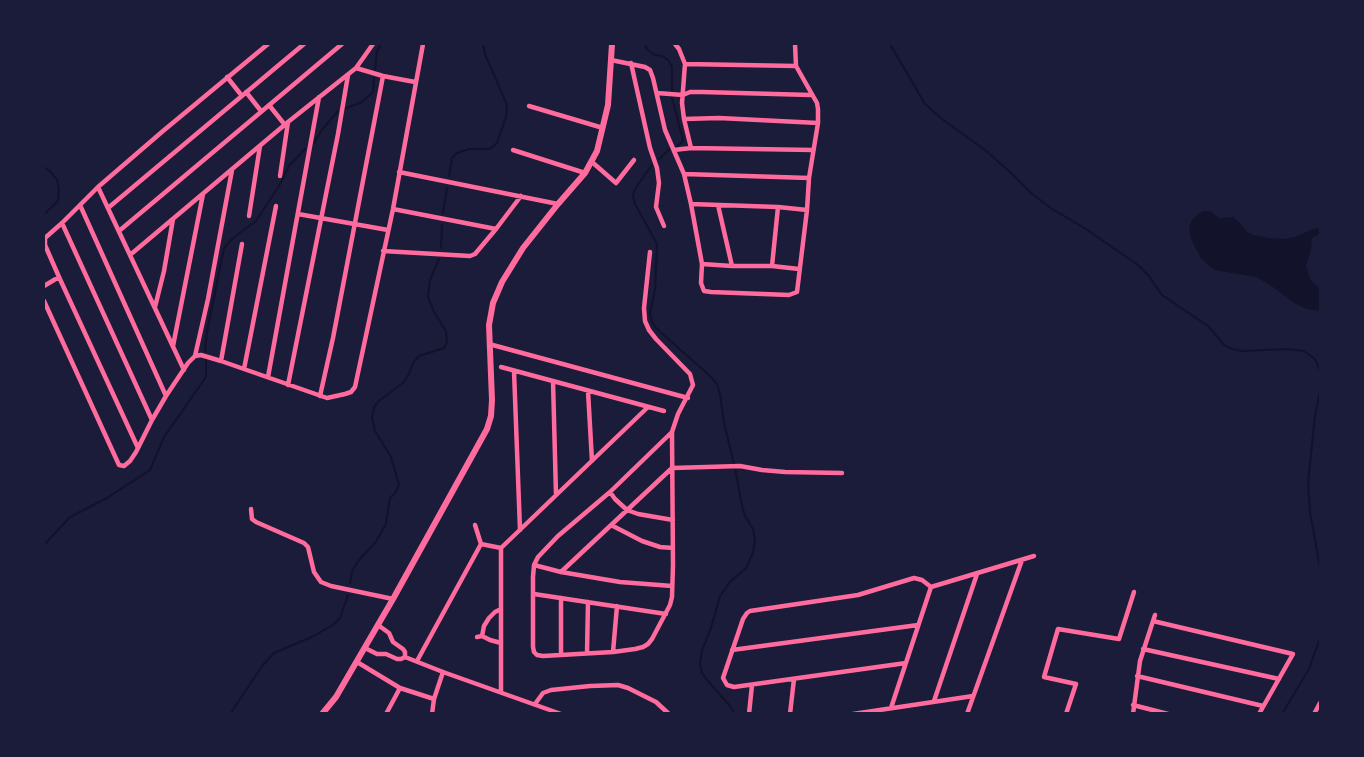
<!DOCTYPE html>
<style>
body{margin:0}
#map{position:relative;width:1364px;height:757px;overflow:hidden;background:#1b1b3a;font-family:"Work Sans",sans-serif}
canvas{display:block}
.frame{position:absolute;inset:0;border:45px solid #1b1b3a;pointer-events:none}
</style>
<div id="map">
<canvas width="1364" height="757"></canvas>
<div class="frame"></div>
</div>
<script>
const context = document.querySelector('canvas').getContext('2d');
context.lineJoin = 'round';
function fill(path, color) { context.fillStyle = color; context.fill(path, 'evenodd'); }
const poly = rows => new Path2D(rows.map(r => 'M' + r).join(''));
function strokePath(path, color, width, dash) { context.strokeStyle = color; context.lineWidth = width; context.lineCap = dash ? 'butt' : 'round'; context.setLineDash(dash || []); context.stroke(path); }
fill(poly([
 [1204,211,1210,211,1219,218,1233,217,1238,221,1246,231,1253,235,1269,238,1283,239,1295,237,1313,229,1318,228,1320,232,1319,234,1312,238,1311,249,1306,266,1310,279,1320,289,1320,311,1307,309,1294,303,1273,287,1256,277,1215,270,1208,265,1201,258,1194,245,1190,236,1189,227,1192,220,1198,214]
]), '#12122b');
strokePath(poly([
 [645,44,647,49,653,54,664,57,669,61,672,67,672,98,683,140,681,143,677,146],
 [890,44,925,104,942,119,985,150,1010,172,1031,193,1052,209,1083,227,1138,265,1149,276,1162,295,1208,326,1224,345,1232,349,1243,351,1287,349,1304,351,1315,359,1320,371],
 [375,70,377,51,381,44],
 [344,109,362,102,373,92,374,78],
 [314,143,322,130,338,111],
 [659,159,670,149],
 [652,165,639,183,634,191,633,196,635,204,657,244,655,290,650,314,652,322,656,328,710,376,717,384,720,394,724,423,734,464],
 [44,167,50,171,57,180,59,189,58,201,51,208,44,214],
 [449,176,452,158,457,153,469,149,490,149,497,143,506,117,507,105,485,54,483,44],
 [443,213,447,188],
 [441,248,442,225],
 [205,351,207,332,224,248,232,239,256,221,279,186,289,166,305,149],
 [1320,391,1315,416,1308,483,1310,512,1320,567],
 [44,545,70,517,107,498,150,470,164,437,206,377,206,359],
 [350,583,352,571,359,560,375,543,386,524,390,498,396,492,399,485,391,457,375,431,372,418,374,407,380,400,403,383,409,374,413,363,419,356,444,348,447,342,446,331,434,312,428,297,430,280,439,259],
 [230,714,262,666,274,653,314,636,334,624,340,618,348,595],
 [735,714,730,706,707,680,702,673,700,664,702,650,711,628,720,596,730,582,746,568,753,553,755,541,753,529,745,516,742,506,735,468],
 [1282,714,1309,669,1320,638]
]), '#12122b', 2);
strokePath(poly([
 [675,44,679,49,685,64,682,103,684,119,691,148],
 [795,44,796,66,817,103,818,109,818,123,809,178],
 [611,60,645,67,650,70,653,78,665,130,684,174,691,204,702,264,701,283,704,291,711,292,789,295,797,292,807,210,809,178,684,174],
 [631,63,650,148,657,168,659,183,656,207,664,226],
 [685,64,796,66],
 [356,68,373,44],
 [227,77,242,96],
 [246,92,261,111],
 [657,93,683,95,690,92,702,92,811,95],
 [269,105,285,125],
 [529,106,603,128],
 [684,119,719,118,818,123],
 [513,150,585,173],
 [674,150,691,148,813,150],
 [592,162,616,183,634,160],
 [399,172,558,204],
 [280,176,288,122],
 [98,187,184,370],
 [691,204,778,207,807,210],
 [80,205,166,396],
 [718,205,732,266],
 [108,208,304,44],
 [393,209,496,229],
 [298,214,388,230],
 [249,216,260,146],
 [62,223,152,420],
 [119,231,342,44],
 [383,251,470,256,475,254,496,229,521,196],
 [650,252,644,308,645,321,649,330,656,339,690,374,693,385,678,414,672,432,673,565,672,597,670,605,652,639,648,644,643,647,635,649,613,652,543,656,537,655,534,652,533,647,533,577,534,565,538,557,558,536,610,492,672,432],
 [130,255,288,122,356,68,383,76,415,82],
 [702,264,732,266,772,266,799,269],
 [772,266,778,207],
 [44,286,59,277],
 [44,301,119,465,124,466,130,461,136,452,152,420,166,396,188,363,195,356,208,299,232,170],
 [155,307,164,271,173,219],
 [489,344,688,398],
 [173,346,203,194],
 [195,356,201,355,221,361,327,398,345,394,351,392,355,387,393,209,423,44],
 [221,361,242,244],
 [501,367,664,411],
 [244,369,276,206],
 [514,371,520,530],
 [268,377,319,97],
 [553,381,556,495],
 [288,385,338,134,348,75],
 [588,391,592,461],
 [320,396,333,338,383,76],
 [138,448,59,277,45,245,45,238,62,223,98,187,163,131,268,44],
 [610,492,615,499,627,510,638,514,673,520],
 [251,509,252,519,256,522,304,543,308,547,314,572,321,582,331,586,393,599],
 [475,525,481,544],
 [611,525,642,541,660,547,673,548],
 [481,544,501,548],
 [534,565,561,572,620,582,672,586],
 [561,572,672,468,740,466,762,470,785,472,842,473],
 [931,587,1034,556],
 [534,594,666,614],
 [561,598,561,654],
 [1153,621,1293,654,1259,714],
 [378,625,389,633,393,642,403,649,405,652,405,657],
 [482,636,484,626,489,618,495,612,501,609],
 [477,637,482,636,490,640,501,643],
 [365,648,377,654,386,654,397,659,401,659,405,657,443,672,561,714],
 [1143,649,1279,679],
 [732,650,918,625],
 [613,652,617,606],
 [587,653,588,602],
 [417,661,481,544],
 [357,662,400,688,434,699],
 [906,663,734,687,727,685,723,678,743,619,747,613,750,611,858,595,914,578,922,580,931,587],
 [1137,676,1263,706],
 [501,692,501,548,648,407],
 [934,701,977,574],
 [535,704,543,693,551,690,590,686,618,685,628,688,656,702,669,714],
 [1133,705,1168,714],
 [891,708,931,587],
 [386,714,400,688],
 [432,714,434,699,443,672],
 [749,714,752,685],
 [790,714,794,679],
 [853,714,973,696],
 [967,714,1022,560],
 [1066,714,1076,684,1044,677,1058,629,1119,639,1134,592],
 [1133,714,1140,661,1155,615],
 [1314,714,1320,703]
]), '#ff6b9d', 4.5);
strokePath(poly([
 [322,714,336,697,347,678,393,599,487,429,491,416,492,400,489,325,493,303,502,282,523,248,558,204,585,173,597,151,608,105,612,44]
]), '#ff6b9d', 6);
</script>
